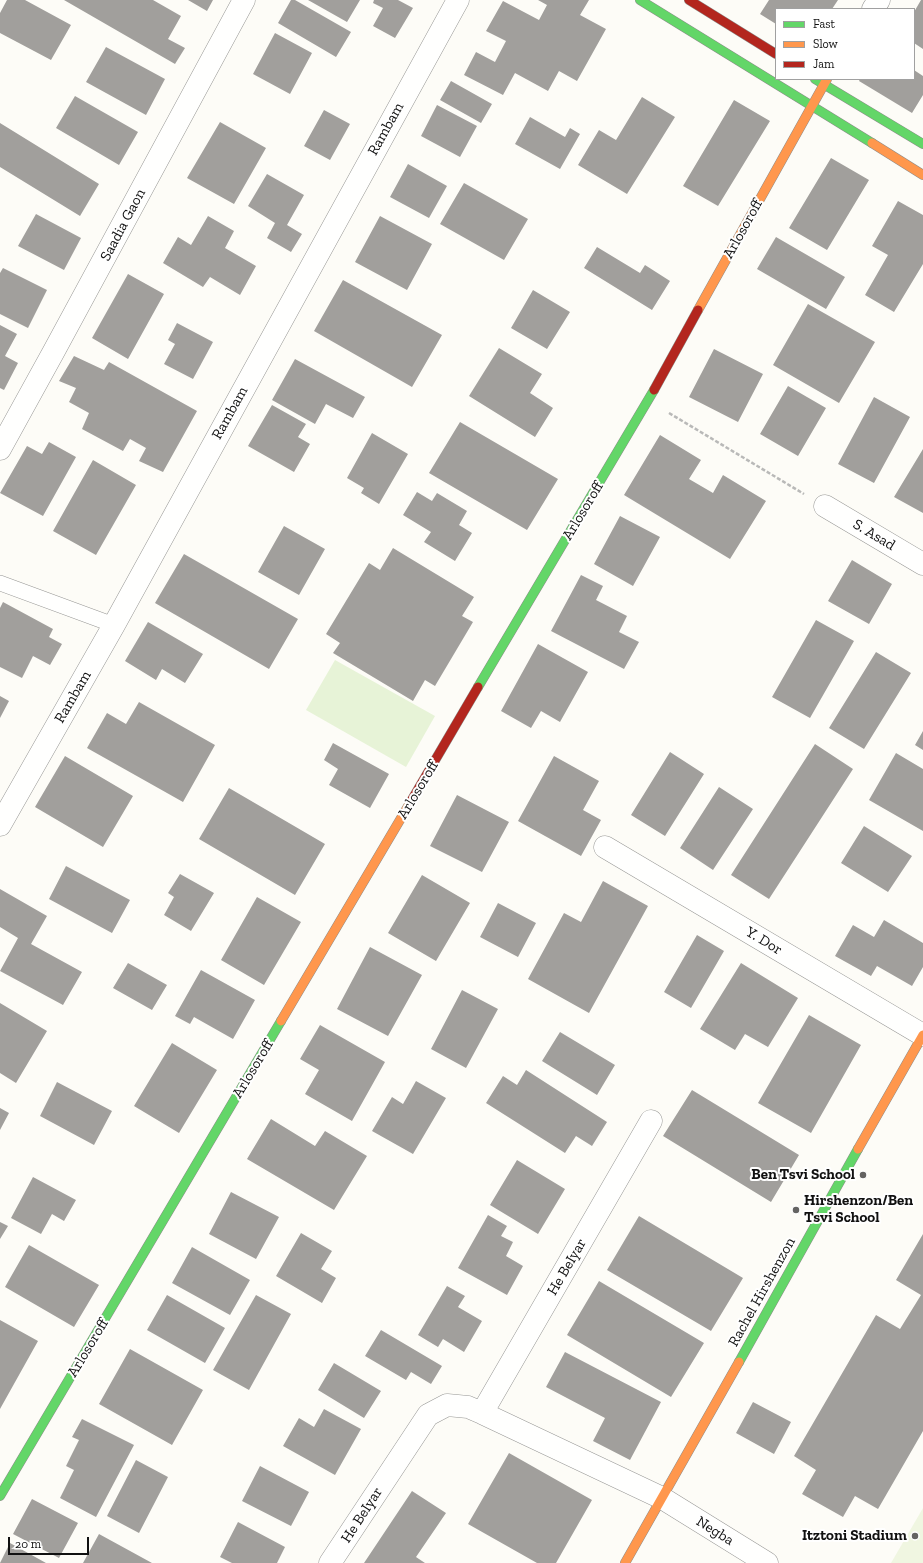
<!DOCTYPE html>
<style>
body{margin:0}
#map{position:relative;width:923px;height:1563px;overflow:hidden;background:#fdfcf7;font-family:"Zilla Slab",serif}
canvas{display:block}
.legend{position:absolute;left:775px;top:8px;width:140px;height:72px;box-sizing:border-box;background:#fff;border:1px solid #a0a0a0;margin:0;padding:5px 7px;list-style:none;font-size:12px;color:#111}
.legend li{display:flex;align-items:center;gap:8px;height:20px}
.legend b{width:20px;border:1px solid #a0a0a0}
.scale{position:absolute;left:8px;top:1537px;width:81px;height:18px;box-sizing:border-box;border:2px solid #111;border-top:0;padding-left:5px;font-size:12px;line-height:14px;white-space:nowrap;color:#111;-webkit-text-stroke:3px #fff;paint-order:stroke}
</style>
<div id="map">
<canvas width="923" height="1563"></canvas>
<ul class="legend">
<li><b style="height:5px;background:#63d668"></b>Fast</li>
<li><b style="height:5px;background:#ff974d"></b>Slow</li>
<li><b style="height:5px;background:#b3261e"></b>Jam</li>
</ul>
<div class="scale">20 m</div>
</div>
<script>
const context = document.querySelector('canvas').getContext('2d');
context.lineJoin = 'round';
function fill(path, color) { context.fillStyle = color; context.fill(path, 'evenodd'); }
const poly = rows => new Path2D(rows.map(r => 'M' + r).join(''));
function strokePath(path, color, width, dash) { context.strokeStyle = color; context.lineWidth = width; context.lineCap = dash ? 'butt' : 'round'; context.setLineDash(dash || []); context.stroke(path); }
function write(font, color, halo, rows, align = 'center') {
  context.font = font + ' "Zilla Slab",serif'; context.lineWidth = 4; context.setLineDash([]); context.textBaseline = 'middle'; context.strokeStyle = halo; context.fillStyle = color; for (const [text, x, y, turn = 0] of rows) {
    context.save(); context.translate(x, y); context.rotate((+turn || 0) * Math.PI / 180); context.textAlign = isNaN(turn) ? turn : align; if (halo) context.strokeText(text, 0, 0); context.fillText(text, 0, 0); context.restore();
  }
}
fill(poly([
 [335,660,435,716,406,767,306,710]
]), '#e7f3d7');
fill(poly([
 [923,1508,923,1563,891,1563]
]), '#f0f6e1');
fill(poly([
 [7,0,25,0,71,25,51,60,0,33,0,13],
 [64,0,153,0,181,16,168,39,185,48,175,64],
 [188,0,213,0,207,11],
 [291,0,295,0,351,32,336,57,278,23],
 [308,0,360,0,347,22],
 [374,0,398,0,413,8,395,38,373,26,383,8,373,3],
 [538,0,589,0,580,15,606,29,577,81,559,71,548,91,515,73,503,95,464,75,476,52,495,62,506,41,486,31,503,1,539,20,547,5],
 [769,0,838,0,832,9,776,9,776,24,760,14],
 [921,0,923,0,923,49,914,43,914,12],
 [275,33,312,53,290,94,253,74],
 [106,47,165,79,146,115,86,82],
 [914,70,923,76,923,95,912,113,859,81,860,79,914,79],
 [451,81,492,104,481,123,440,100],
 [75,96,138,132,119,165,56,128],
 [642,97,675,117,627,194,578,165,599,130,616,140],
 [734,100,770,121,718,206,683,186],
 [437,105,477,126,460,157,421,136],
 [324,110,350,124,330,160,304,146],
 [530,117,565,137,570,128,580,134,560,169,515,144],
 [220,122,266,148,234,204,187,178],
 [0,123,99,184,80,216,0,167],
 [831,158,869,180,827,250,789,228],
 [408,164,447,186,429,218,390,197],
 [267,174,304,195,287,225,302,234,291,252,267,238,275,223,248,206],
 [464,183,528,219,504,260,440,224],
 [898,201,923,215,923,264,894,312,865,295,888,255,872,246],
 [36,214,81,238,64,270,18,246],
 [208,216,234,231,225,248,256,266,240,295,210,277,203,287,163,263,178,237,191,245],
 [380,216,432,244,407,290,355,262],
 [776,237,845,277,826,309,757,269],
 [597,247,640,273,645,265,670,281,652,310,584,268],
 [3,268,47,290,28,328,0,314,0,273],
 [128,274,164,294,128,359,92,338],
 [343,280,442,335,412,387,314,331],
 [533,290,570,312,547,349,511,328],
 [808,304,875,342,839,403,773,365],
 [177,323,213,342,193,379,164,364,175,344,168,340],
 [0,325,17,334,5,356,18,363,4,390,0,388],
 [499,348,542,374,530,393,553,408,535,437,469,396],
 [714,349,763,374,738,422,689,397],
 [74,356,104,370,109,362,197,411,163,472,139,461,146,448,130,439,123,451,82,429,89,413,69,402,76,388,59,381],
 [295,359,365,397,353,418,326,404,315,424,272,400],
 [788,386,826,408,798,456,760,434],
 [874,397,910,417,874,483,838,464],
 [272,405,306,424,298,437,310,444,294,472,248,446],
 [460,422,558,479,527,530,429,473],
 [372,433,408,454,379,504,361,493,364,488,347,478],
 [660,435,701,460,689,479,713,493,723,475,766,501,730,559,624,495],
 [49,442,76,457,43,516,0,493,27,446,42,454],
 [923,449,923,513,894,497],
 [93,460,136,485,96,555,53,531],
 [417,492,432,501,437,493,467,511,459,525,472,533,455,561,424,542,431,532,403,515],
 [620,516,660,537,633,586,594,564],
 [284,526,325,549,299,595,258,572],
 [393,548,474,597,462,616,473,622,435,686,425,680,413,701,333,653,340,643,326,634,369,563,380,570],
 [184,554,298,619,269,669,155,603],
 [852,560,892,584,869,624,828,601],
 [581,575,603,586,596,600,627,616,619,632,639,642,624,669,551,631],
 [3,602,53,629,49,637,62,644,50,665,33,656,22,678,0,667,0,608],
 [816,620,854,641,810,718,772,697],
 [148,622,203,654,185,683,162,669,156,680,125,661],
 [538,644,588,672,560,722,541,711,531,728,501,711],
 [876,652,911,673,864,749,829,728],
 [0,696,9,701,0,718],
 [139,702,215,745,183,802,87,748,107,713,126,724],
 [923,731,923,750,915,745],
 [333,743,389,774,370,808,329,785,338,769,324,760],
 [815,744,853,769,769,899,731,875],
 [670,752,704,774,665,836,631,815],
 [896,753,923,769,923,831,869,800],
 [65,756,133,796,103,847,35,807],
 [554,756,599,781,583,810,601,820,581,856,518,821],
 [719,787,753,809,713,870,680,848],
 [229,788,325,844,295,895,199,839],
 [457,795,509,822,482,872,430,846],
 [864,826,912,856,888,892,841,863],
 [66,866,130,900,112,933,49,899],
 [180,874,214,893,191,931,164,915,174,897,168,893],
 [422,875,470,903,436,961,388,933],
 [603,881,648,906,589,1013,528,979,564,913,581,922],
 [0,889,47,916,31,944,82,972,63,1005,0,971,18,938,0,927],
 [257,897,301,922,264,985,221,960],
 [498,903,536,923,518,957,480,937],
 [884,920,923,943,923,967,912,986,877,966,871,976,835,956,853,925,874,937],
 [697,935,724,951,691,1008,664,992],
 [370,947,422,975,388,1036,337,1009],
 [128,963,167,985,152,1010,113,988],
 [741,963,798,998,768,1047,745,1034,735,1050,700,1029],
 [201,970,255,1000,233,1039,194,1017,190,1024,175,1016],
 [462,990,498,1009,466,1068,431,1049],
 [0,1003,47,1031,16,1083,0,1073],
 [809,1015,861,1045,811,1133,758,1103],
 [320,1025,385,1062,352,1121,305,1094,319,1070,300,1059],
 [560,1032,615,1065,597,1095,542,1061],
 [172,1043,217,1070,179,1133,134,1106],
 [526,1070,607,1122,592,1146,576,1136,565,1153,486,1103,503,1076,517,1085],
 [416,1081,446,1098,413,1154,372,1131,392,1097,403,1104],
 [57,1082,112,1111,94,1145,40,1116],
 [692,1090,799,1155,771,1202,663,1136],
 [0,1108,9,1113,0,1130],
 [271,1119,315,1146,325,1131,367,1156,334,1210,247,1159],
 [517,1160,565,1189,538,1234,490,1205],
 [33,1177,76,1200,64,1221,52,1214,41,1234,11,1218],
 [231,1192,279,1217,256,1259,209,1234],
 [488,1215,507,1226,501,1236,513,1242,506,1256,523,1266,507,1295,458,1268],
 [639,1216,743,1278,711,1331,607,1270],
 [0,1222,8,1226,0,1239],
 [301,1233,332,1251,321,1269,336,1278,322,1303,276,1276],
 [923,1234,923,1431,878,1509,855,1496,843,1517,802,1494,816,1470,794,1456,876,1315,900,1329,921,1295,896,1280],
 [29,1245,99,1285,74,1327,5,1287],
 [192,1247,250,1280,230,1315,172,1283],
 [599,1281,704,1343,671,1397,567,1335],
 [447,1286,465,1296,458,1307,482,1321,464,1352,443,1339,438,1347,418,1335],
 [167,1295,225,1328,205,1363,147,1330],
 [256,1295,291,1314,249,1390,213,1370],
 [0,1320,38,1341,0,1409],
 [381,1330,442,1366,431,1384,411,1372,406,1380,365,1356],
 [130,1349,203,1390,172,1445,99,1404],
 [565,1352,661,1402,630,1460,593,1441,605,1418,546,1387],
 [334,1363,381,1391,364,1418,318,1390],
 [753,1402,791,1422,774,1454,736,1433],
 [324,1409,361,1429,335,1475,283,1446,299,1418,314,1427],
 [82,1419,134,1445,96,1517,60,1498,74,1470,66,1466,79,1440,72,1437],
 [509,1453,592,1500,556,1563,537,1563,468,1524],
 [136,1460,168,1477,139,1533,107,1516],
 [260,1466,309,1492,291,1526,242,1501],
 [412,1491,446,1513,416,1557,425,1563,364,1563],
 [32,1499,78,1523,59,1558,13,1534],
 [238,1522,285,1547,277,1563,232,1563,220,1557],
 [99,1534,152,1563,83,1563],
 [10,1543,46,1563,0,1563]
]), '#a19f9c');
const lane = poly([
 [0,583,114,625]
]);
const street = poly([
 [873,9,879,0],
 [0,449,54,351,244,0],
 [825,506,923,564],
 [0,825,114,625,458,0],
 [605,847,923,1035],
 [482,1413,651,1121],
 [330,1563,428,1415,447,1405,468,1407,482,1413,662,1498,767,1563]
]);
const fast = poly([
 [640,0,872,143],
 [815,79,923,144],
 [478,687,654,390],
 [739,1362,858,1149],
 [0,1496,281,1021]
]);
const slow = poly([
 [872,143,923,175],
 [698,310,827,79],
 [281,1021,410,803],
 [858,1149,923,1035],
 [625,1563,739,1362]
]);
const jam = poly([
 [689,0,776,54],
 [654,390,698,310],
 [410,803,478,687]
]);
strokePath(lane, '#979795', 16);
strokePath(street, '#979795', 23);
strokePath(fast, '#8e8d8b', 10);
strokePath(slow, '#8e8d8b', 10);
strokePath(jam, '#8e8d8b', 10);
strokePath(poly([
 [669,413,804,494]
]), '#b9b9b8', 2.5, [4, 2]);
strokePath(lane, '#fffffe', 15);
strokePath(street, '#fffffe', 22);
strokePath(fast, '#63d668', 9);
strokePath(slow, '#ff974d', 9);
strokePath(jam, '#b3261e', 9);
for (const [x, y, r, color] of [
 [863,1175,4,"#646362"],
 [796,1210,4,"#646362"],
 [915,1536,4,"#646362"]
]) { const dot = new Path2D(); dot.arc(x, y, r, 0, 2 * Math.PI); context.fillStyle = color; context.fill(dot); strokePath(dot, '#fff', 1.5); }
write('15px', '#111', '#fff', [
 ["Rambam",386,129,-61],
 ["Saadia Gaon",123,225,-62],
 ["Arlosoroff",743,229,-61],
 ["Rambam",230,413,-61],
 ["Arlosoroff",583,511,-59],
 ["S. Asad",874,535,31],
 ["Rambam",73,697,-60],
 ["Arlosoroff",418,790,-59],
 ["Y. Dor",764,941,31],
 ["Arlosoroff",253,1069,-59],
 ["He BeIyar",567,1267,-60],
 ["Rachel Hirshenzon",762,1292,-61],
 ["Arlosoroff",88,1348,-59],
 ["He BeIyar",362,1515,-57],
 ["Negba",715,1531,32]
]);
write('bold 15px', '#111', '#fff', [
 ["Ben Tsvi School",855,1175],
 ["Hirshenzon/Ben",804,1201,"left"],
 ["Tsvi School",804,1218,"left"],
 ["Itztoni Stadium",907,1536]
], 'right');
</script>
